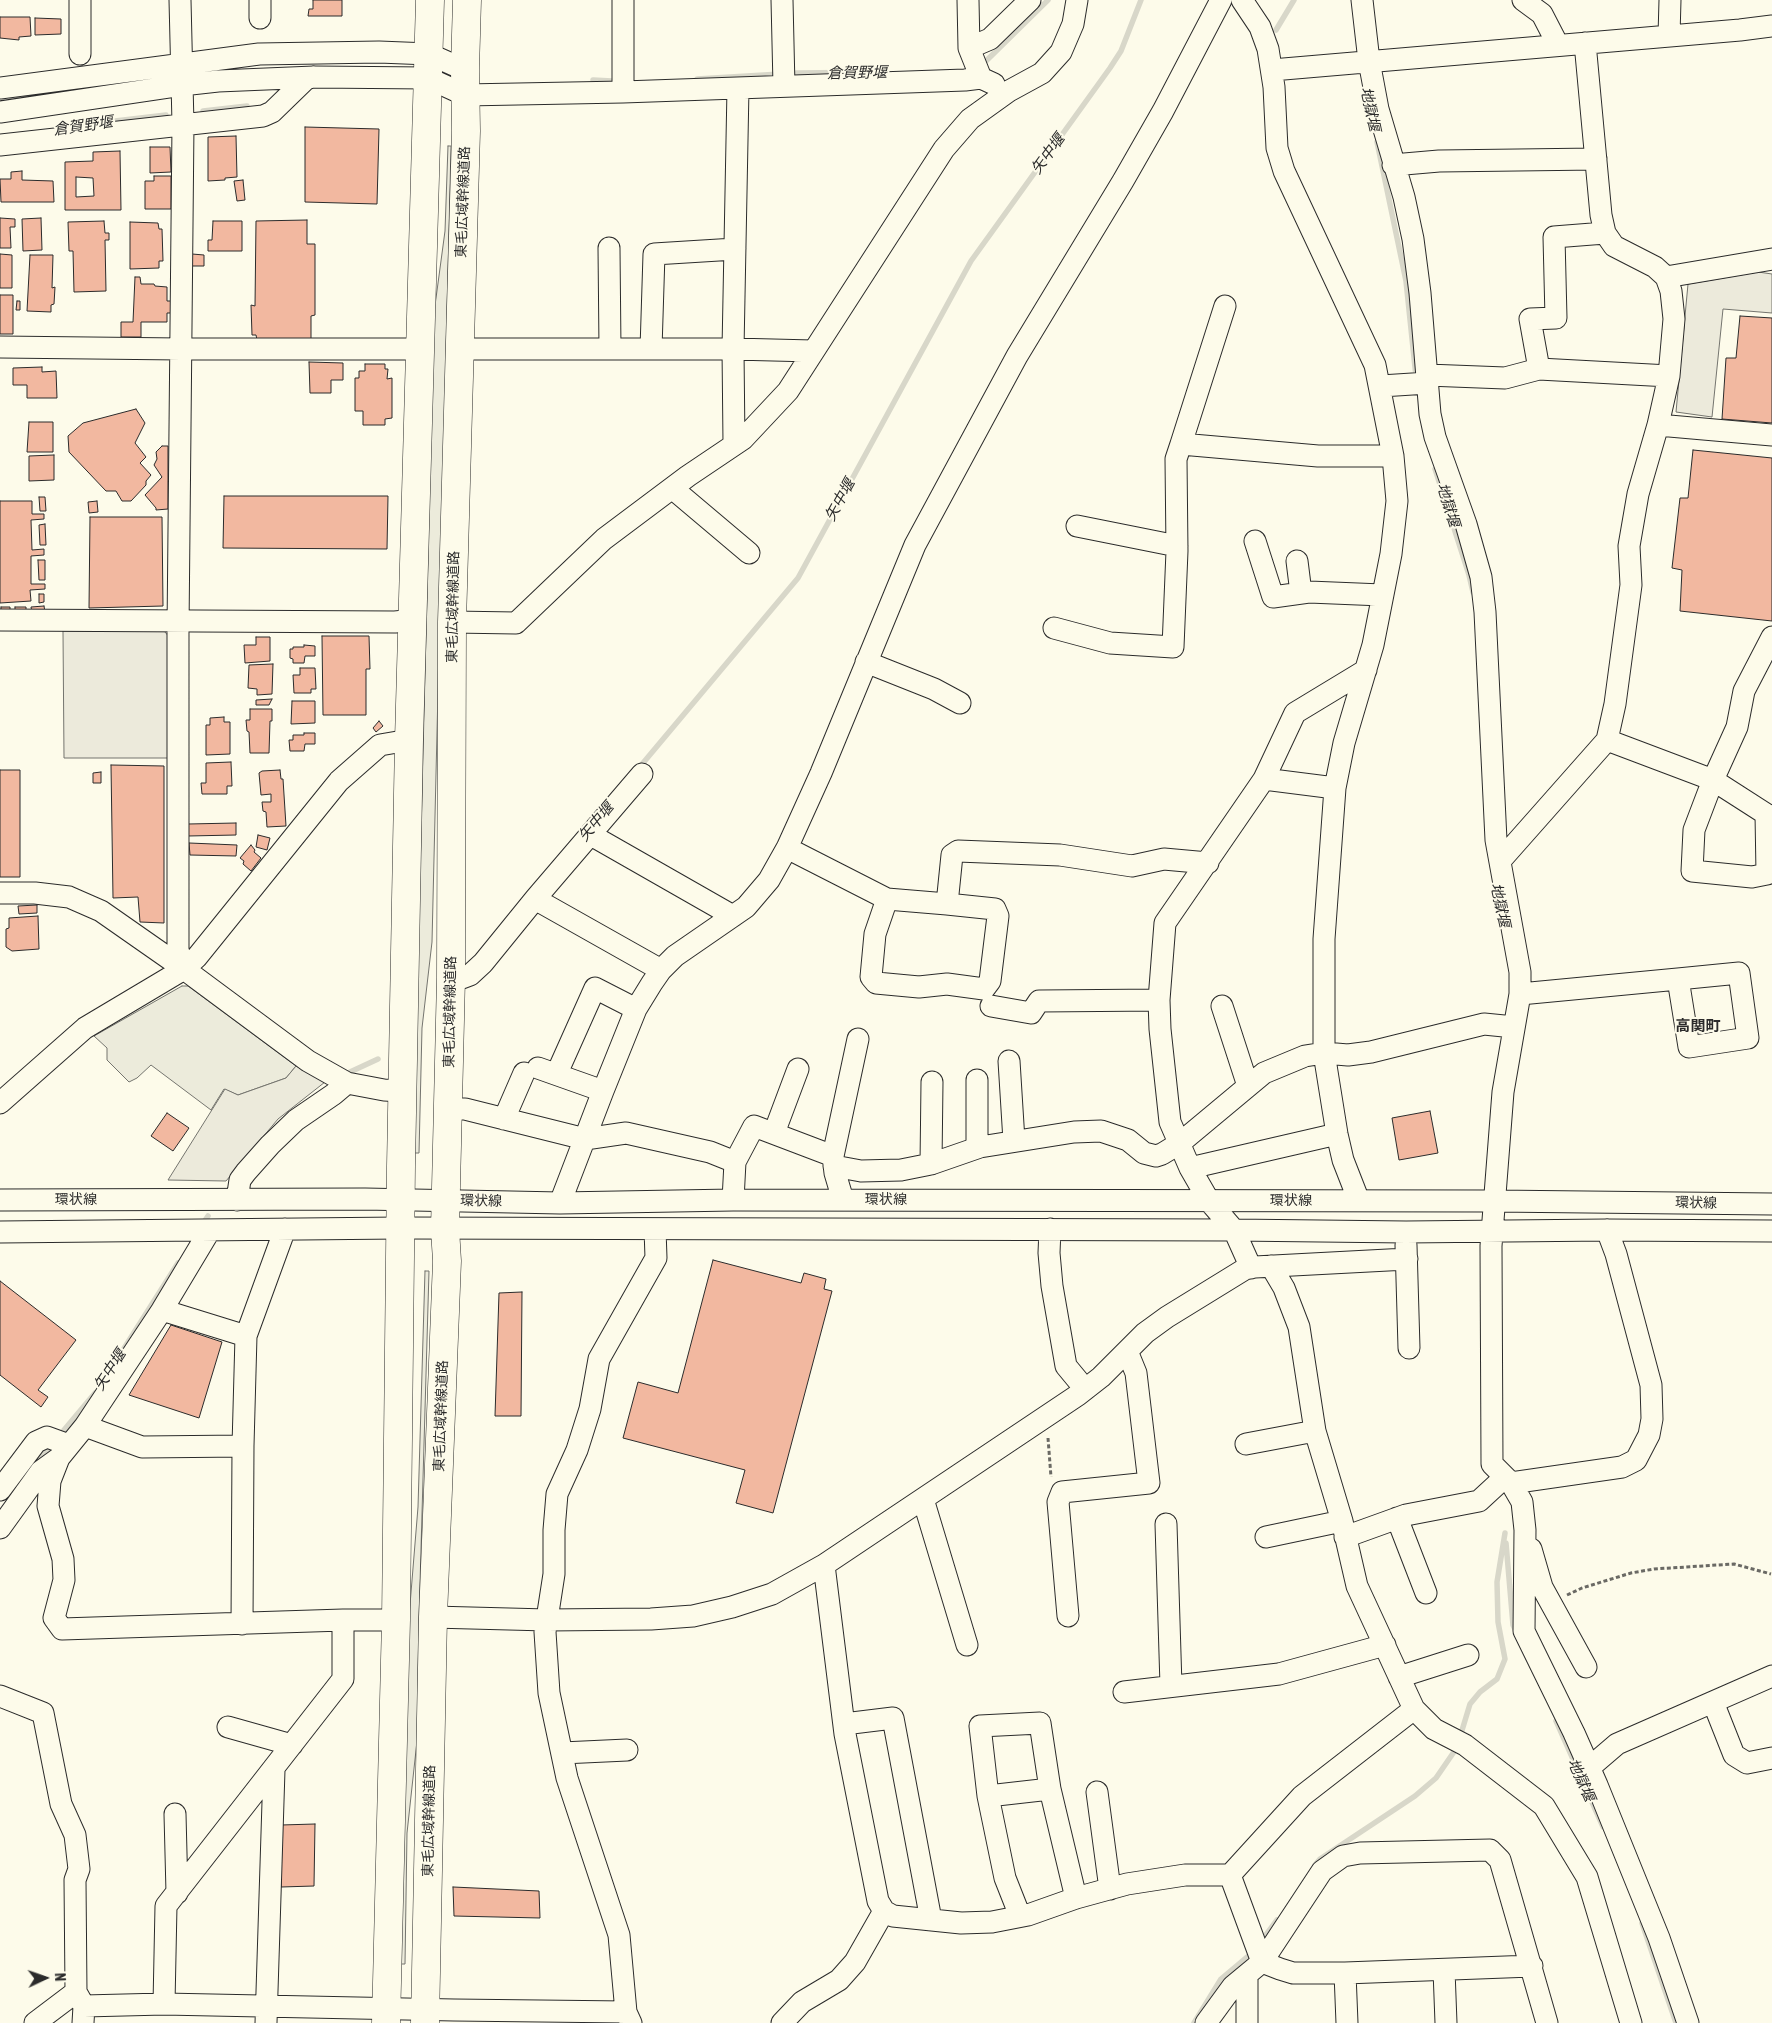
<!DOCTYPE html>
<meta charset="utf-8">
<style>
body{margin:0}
#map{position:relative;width:1772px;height:2023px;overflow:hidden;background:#fdfbea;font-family:"Asap Condensed",sans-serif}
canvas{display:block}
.north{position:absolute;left:20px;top:1953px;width:50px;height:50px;-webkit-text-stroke:4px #fdfbea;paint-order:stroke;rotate:87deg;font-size:14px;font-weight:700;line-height:20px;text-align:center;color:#2b2b2b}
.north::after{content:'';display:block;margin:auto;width:18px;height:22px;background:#2b2b2b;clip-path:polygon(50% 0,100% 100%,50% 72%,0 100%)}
</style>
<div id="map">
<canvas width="1772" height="2023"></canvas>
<div class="north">N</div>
</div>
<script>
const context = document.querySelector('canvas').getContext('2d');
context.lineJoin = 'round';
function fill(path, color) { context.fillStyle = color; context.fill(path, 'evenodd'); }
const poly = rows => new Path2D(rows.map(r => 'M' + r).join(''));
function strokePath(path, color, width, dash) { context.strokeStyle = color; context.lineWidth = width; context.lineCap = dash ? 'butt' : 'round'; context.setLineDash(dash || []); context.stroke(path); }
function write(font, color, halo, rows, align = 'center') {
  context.font = font + ' "Asap Condensed","Noto Sans JP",sans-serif'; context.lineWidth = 4; context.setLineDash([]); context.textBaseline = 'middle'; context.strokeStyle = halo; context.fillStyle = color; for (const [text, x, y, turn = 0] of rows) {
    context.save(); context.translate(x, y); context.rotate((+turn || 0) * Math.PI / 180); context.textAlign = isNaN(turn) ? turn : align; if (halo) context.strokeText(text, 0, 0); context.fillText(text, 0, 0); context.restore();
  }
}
const green = poly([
 [448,146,451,146,432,942,422,1028,419,1153,413,1153,434,313,445,231,448,146],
 [182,986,188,986,296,1066,286,1078,238,1095,224,1089,211,1110,151,1065,137,1078,129,1082,107,1060,107,1048,94,1036,182,986],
 [425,1271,429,1271,419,1618,417,1741,407,1833,405,1964,400,1964,409,1617,418,1507,425,1271]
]);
fill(green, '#ecebdb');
strokePath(green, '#74746e', 1);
const parking = poly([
 [1758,272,1772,274,1772,313,1723,309,1712,417,1676,412,1688,284,1758,272],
 [63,631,164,631,172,640,170,758,64,758,63,631],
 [296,1066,325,1082,278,1119,226,1181,168,1180,225,1089,238,1095,286,1078,296,1066]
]);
fill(parking, '#eceadb');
strokePath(parking, '#74746e', 1);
strokePath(poly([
 [1276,30,1294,0],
 [980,63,986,61,1048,0],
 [697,79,797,73,885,72],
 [593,80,612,81],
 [203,111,247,106],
 [81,125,166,115],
 [1377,142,1406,281,1416,377],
 [1435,469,1469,575,1473,592],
 [638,769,798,578,971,261,1110,68,1121,51,1141,0],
 [350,1072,378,1059],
 [202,1225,208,1216],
 [123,1350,178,1263],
 [59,1436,95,1393],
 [37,1463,53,1443],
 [1506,1543,1513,1625,1517,1633],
 [1556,1721,1603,1827],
 [1460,1737,1470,1704,1480,1692,1497,1679,1505,1659,1498,1622,1497,1582,1505,1533],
 [1315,1865,1320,1859,1415,1796,1436,1778,1458,1746],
 [1642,1923,1676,2023],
 [1260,1943,1277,1920],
 [1194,2023,1221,1979,1253,1952]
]), '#d8d7c9', 5.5);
const building = poly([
 [313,0,342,0,342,16,308,16,309,9,313,9,313,0],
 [0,17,30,17,31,36,19,37,19,40,0,38,0,17],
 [35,18,61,19,61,34,35,35,35,18],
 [305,127,379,129,377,204,305,202,305,127],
 [236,136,237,177,225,178,225,180,208,181,208,137,236,136],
 [150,147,170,147,171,172,150,173,150,147],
 [120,151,121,210,65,210,65,162,93,161,93,152,120,151],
 [22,171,22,180,53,181,54,202,1,202,0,179,11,179,11,172,22,171],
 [154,176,171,176,171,209,145,209,145,181,154,181,154,176],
 [76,177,93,178,94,196,76,197,76,177],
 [243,180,245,200,237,201,234,181,243,180],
 [0,218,15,219,15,227,10,227,11,248,0,248,0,218],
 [41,218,42,250,23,251,22,219,41,218],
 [307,220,307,244,315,244,315,315,311,316,311,340,257,340,256,335,252,335,251,305,255,306,256,221,307,220],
 [104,221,105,233,109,233,109,240,105,240,106,291,74,292,73,251,69,251,68,222,104,221],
 [213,221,242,221,242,251,208,251,208,240,212,240,213,221],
 [130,222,158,223,159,229,162,229,163,261,159,261,159,268,130,269,130,222],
 [0,254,12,255,12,288,0,288,0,254],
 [192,254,204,255,204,266,191,266,192,254],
 [30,255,53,255,52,288,55,287,54,304,51,305,51,312,27,311,30,255],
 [135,277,140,277,141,284,154,284,155,286,167,287,167,301,172,301,172,313,167,313,167,322,141,322,141,337,121,337,121,322,133,322,135,277],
 [0,295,13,295,13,334,0,334,0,295],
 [17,301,20,301,20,310,16,310,17,301],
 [1740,316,1772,318,1772,423,1722,419,1726,358,1736,358,1740,316],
 [309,362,343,363,343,380,331,380,331,393,310,393,309,362],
 [365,364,385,364,385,369,388,369,387,379,392,378,392,418,385,419,385,425,363,425,363,411,355,411,355,378,359,378,359,371,365,371,365,364],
 [42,367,42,372,56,371,57,398,27,398,27,385,13,385,13,368,42,367],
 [136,409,145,423,135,443,146,457,140,463,151,475,146,481,146,485,131,501,122,501,116,491,106,491,69,452,68,436,83,423,136,409],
 [29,422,53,422,53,452,27,452,29,422],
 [162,446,168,446,168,509,156,510,156,508,145,495,162,477,154,465,157,459,156,452,162,446],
 [1693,450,1772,458,1772,621,1680,611,1682,570,1672,568,1680,498,1688,498,1693,450],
 [54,455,54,480,29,481,29,456,54,455],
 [224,496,388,496,387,549,223,548,224,496],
 [39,497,45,497,46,511,40,511,39,497],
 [0,501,32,501,32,514,44,514,44,519,31,520,32,550,44,549,44,555,31,556,31,584,45,584,45,589,30,590,31,601,0,603,0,501],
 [97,501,98,512,89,513,88,502,97,501],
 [90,517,162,517,163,606,89,608,90,517],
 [45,524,46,545,40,545,39,525,45,524],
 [38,560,45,560,45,580,39,580,38,560],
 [39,594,44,594,44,602,39,603,39,594],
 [44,606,45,612,32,613,31,607,44,606],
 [1,607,10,607,10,611,1,612,1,607],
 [15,607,26,607,26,611,15,612,15,607],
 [322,636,369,636,370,669,366,669,366,715,323,715,322,636],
 [256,637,270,637,270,661,245,663,244,645,256,645,256,637],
 [304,645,315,646,315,656,305,656,304,663,293,663,293,659,290,658,290,649,293,649,293,647,304,647,304,645],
 [273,664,272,694,257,695,257,689,248,688,249,665,273,664],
 [300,668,315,668,316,689,311,689,311,693,294,693,293,675,300,675,300,668],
 [272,699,269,705,256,705,256,700,272,699],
 [292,701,315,701,315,723,291,724,292,701],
 [250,709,272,709,272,721,270,721,269,753,250,753,249,732,247,731,246,720,250,720,250,709],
 [224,717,224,722,230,722,230,754,206,755,206,725,210,725,210,718,224,717],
 [379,721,383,726,376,732,373,728,379,721],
 [304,733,315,733,315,744,305,744,304,751,290,751,289,740,293,740,293,735,304,735,304,733],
 [231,762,232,786,227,786,227,794,202,794,201,783,206,783,206,763,231,762],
 [111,765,164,766,164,923,140,922,138,897,113,898,111,765],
 [0,770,20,770,20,877,0,877,0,770],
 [280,770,281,779,283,779,286,826,267,827,266,812,263,811,262,802,271,802,271,794,261,795,259,773,262,771,280,770],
 [101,772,101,783,93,783,93,773,101,772],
 [236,823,236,835,188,836,188,824,236,823],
 [258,835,270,838,267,850,256,847,258,835],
 [189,843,237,845,236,856,190,855,189,843],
 [251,845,255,850,254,852,261,858,251,871,243,864,244,861,240,858,251,845],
 [37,905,37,913,19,914,18,906,37,905],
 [38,916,39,949,12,951,6,947,6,929,9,928,9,918,38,916],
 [1430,1111,1438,1153,1399,1160,1392,1118,1430,1111],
 [167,1113,189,1128,173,1151,151,1136,167,1113],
 [713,1260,801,1283,804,1273,826,1279,824,1289,832,1291,773,1513,736,1503,745,1470,623,1438,638,1382,678,1393,713,1260],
 [0,1281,76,1340,38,1390,48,1397,41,1407,0,1375,0,1281],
 [522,1292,521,1416,495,1416,499,1293,522,1292],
 [171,1325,222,1342,199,1418,129,1395,171,1325],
 [315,1824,314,1886,281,1887,281,1825,315,1824],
 [453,1887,539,1891,540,1918,454,1916,453,1887]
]);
fill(building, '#f2b8a0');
strokePath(building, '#2b2b2b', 1);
const minor = poly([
 [80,0,80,54],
 [180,0,183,124,178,630,178,950,184,969],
 [260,0,260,18],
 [623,0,623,92],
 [782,0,784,86],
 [968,0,969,48,981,78,994,84],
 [1242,0,1260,27,1268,49,1274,87,1277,148,1284,171,1375,365,1393,456,1397,501,1391,554,1373,645,1344,743,1335,788,1324,939,1324,1053,1337,1134,1343,1160,1359,1201],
 [1362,0,1369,61,1378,109,1404,197,1413,239,1420,293,1430,414,1435,437,1466,524,1481,577,1485,612,1496,840,1520,972,1520,994,1503,1092,1491,1246,1492,1464,1511,1483,1522,1502,1525,1530,1524,1631,1574,1733,1597,1785,1659,1938,1688,2023],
 [1523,0,1542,14,1558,45],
 [1669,36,1670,0],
 [969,48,990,39,1030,0],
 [1272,70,1740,30,1772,26],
 [0,88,259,54,379,52,429,54,465,70],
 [0,112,182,85,218,81,314,77,428,78,465,95,623,92,965,80,981,78],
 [0,145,263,116,272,112,306,79,313,77],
 [1393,165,1439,161,1596,159],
 [609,248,610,349],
 [1666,277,1772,259],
 [0,347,181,349,419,349],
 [459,349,733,349,813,351],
 [651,349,654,254,735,249],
 [1539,369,1530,319,1556,318,1554,237,1605,233],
 [1427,375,1505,378,1539,369,1669,376],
 [1381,386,1428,383],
 [1658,425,1772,435],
 [734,444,733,349,738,88],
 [1181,444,1225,306],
 [672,488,749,553],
 [1077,526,1177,546],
 [1255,541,1273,597,1309,592,1382,595],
 [1297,561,1301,593],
 [0,620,395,622,414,620],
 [452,622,516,623,604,539,688,476,743,439,788,391,944,149,970,119,1009,91,1042,73,1061,52,1073,24,1077,0],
 [1054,628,1110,643,1173,647,1177,551,1176,459,1181,444,1318,456,1393,456],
 [866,662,934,689,960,703],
 [1607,740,1713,780,1766,814,1772,824],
 [1264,779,1335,788],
 [1766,814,1767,874,1752,877,1692,871,1694,830,1713,780,1737,727,1744,691,1772,637],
 [591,835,733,916],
 [787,848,887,899,947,904,952,855,958,851,1060,855,1132,866,1164,859,1208,863],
 [1500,861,1607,740,1615,704,1631,585,1629,546,1638,494,1658,425,1669,376,1674,319,1671,291,1666,277,1655,267,1614,246,1605,233,1601,215,1585,43],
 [0,893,35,893,69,897,101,911,184,969,308,1061,347,1083,384,1090,402,1091],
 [535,899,661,970],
 [887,899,875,934,871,977,876,983,919,987,947,984,984,989,990,981,998,916,995,909,947,904],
 [451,978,462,978,470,975,483,963,535,899,642,774],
 [1520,994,1678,979,1739,973,1748,1038,1689,1047,1678,979],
 [991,1006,1031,1013,1039,1001,1159,1000],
 [1222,1006,1248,1086],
 [1009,1061,1014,1141],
 [538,1068,603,1091],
 [557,1073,595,988,636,1009],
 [0,1103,85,1028,184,969,197,957,339,781,380,745,409,740],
 [449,1109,465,1109,585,1139,626,1133,710,1152,735,1162,754,1126,833,1156],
 [504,1119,524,1073],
 [774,1133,798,1069],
 [977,1147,977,1080],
 [931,1164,932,1082],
 [834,1166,861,1171,901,1170,931,1164,980,1147,1074,1132,1101,1131,1128,1140,1144,1153,1156,1156,1162,1154,1180,1143,1264,1073,1305,1056,1324,1053,1348,1055,1371,1052,1484,1024,1514,1027],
 [1190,1168,1337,1134],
 [0,1200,365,1199,560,1203,733,1200,1494,1201,1772,1204],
 [237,1200,240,1180,246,1172,270,1145,296,1120,334,1094,347,1083],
 [733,1200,735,1162],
 [843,1200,835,1173,833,1156,858,1039],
 [560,1203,603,1091,636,1009,652,983,661,970,675,956,746,907,769,880,787,848,821,773,915,545,1017,356,1123,181,1163,111,1221,0],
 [1050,1229,1049,1253,1052,1286,1066,1366,1085,1389],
 [0,1232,400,1228,1234,1230,1406,1232,1607,1230,1772,1231],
 [1406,1245,1409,1348],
 [1271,1266,1284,1288,1299,1327,1315,1431,1342,1521,1357,1586,1414,1709,1434,1729,1465,1745,1544,1806,1587,1877,1631,2023],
 [1251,1268,1234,1230,1209,1201,1190,1168,1170,1122,1160,1029,1159,1000,1165,923,1264,779,1295,713,1366,670],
 [162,1310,246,1336],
 [85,1426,142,1447,243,1446],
 [1246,1444,1315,1431],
 [59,1458,50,1481,48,1506,63,1559,64,1580,54,1618,62,1629,343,1620,396,1620],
 [1511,1483,1622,1467,1636,1460,1649,1435,1652,1419,1651,1385,1616,1254,1607,1230],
 [0,1490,36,1442,47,1437,69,1445],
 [923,1499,967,1645],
 [1397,1518,1426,1593],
 [1166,1524,1171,1686],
 [0,1528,41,1471,59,1458,85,1426,162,1310,210,1230],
 [1266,1537,1342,1521],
 [1345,1537,1406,1515,1479,1501,1505,1477],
 [1531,1549,1542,1587,1586,1667],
 [824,1565,845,1734,878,1901,884,1911,893,1916,961,1923,992,1922,1028,1915,1076,1898,1127,1884,1185,1875,1230,1875,1262,1962,1280,1969,1293,1973,1345,1973,1532,1966],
 [1068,1616,1058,1502,1062,1492,1149,1483,1136,1373,1127,1351],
 [433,1617,547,1620,651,1619,693,1616,732,1607,772,1594,824,1565,1078,1395,1101,1377,1145,1333,1167,1317,1245,1269,1255,1267,1407,1259],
 [242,1624,243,1446,246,1336,285,1229],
 [1399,1677,1468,1655],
 [1124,1692,1279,1674,1385,1645],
 [0,1696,43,1713,61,1804,75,1835,79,1869,75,1880,76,1992,84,2006,83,2023],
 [1713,1702,1734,1755,1747,1763,1772,1758],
 [844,1724,893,1718,931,1920],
 [228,1727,292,1745],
 [562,1753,627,1750],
 [1589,1768,1617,1744,1772,1676],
 [1097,1792,1110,1889],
 [988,1796,1050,1789],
 [175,1814,177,1893],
 [1230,1875,1302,1796,1414,1709],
 [1020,1916,1005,1878,988,1796,980,1726,1040,1723,1050,1789,1076,1898],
 [1444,1970,1446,2023],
 [1345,1973,1347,2023],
 [1247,1975,1247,2023],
 [164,2004,166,1906,343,1679,343,1620],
 [84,2006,164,2004,454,2010,626,2012],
 [35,2023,76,1992],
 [266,2023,274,1770],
 [631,2023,626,2012,619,1935,567,1778,549,1693,545,1632,554,1574,554,1530,557,1494,577,1450,590,1409,599,1359,656,1258,655,1229],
 [782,2023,802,2002,839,1980,855,1962,884,1911],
 [1206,2023,1233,1986,1262,1962,1322,1871,1343,1856,1360,1853,1490,1850,1500,1860,1547,2023]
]);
const highway = poly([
 [386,2023,396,1620,401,1166,409,740,430,0],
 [425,2023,433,1617,447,1261,445,1229,451,978,452,622,466,131,465,70,467,0]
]);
strokePath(minor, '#2b2b2b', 23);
strokePath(highway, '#2b2b2b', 29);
strokePath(poly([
 [1048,1438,1051,1477],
 [1567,1595,1582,1588,1631,1573,1654,1569,1734,1564,1771,1574]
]), '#6a6964', 3, [4, 2.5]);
strokePath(minor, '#fdfbea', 21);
strokePath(highway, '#fdfbea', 28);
write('14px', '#2b2b2b', '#fdfbea', [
 ["東毛広域幹線道路",463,202,-88],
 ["東毛広域幹線道路",453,607,-89],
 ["東毛広域幹線道路",450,1012,-89],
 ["環状線",76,1200],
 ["環状線",886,1200],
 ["環状線",481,1201,1],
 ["環状線",1291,1201],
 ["環状線",1696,1203,1],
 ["東毛広域幹線道路",441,1416,-88],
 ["東毛広域幹線道路",429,1821,-89]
]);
write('italic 15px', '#2b2b2b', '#fdfbea', [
 ["倉賀野堰",857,73,-1],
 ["地獄堰",1370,109,78],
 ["倉賀野堰",83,126,-8],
 ["矢中堰",1048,154,-54],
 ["矢中堰",840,500,-61],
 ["地獄堰",1448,505,73],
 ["矢中堰",596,822,-50],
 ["地獄堰",1500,905,78],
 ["矢中堰",110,1370,-57],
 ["地獄堰",1581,1780,66]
]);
write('bold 15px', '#2b2b2b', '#fdfbea', [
 ["高関町",1698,1026]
]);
</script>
